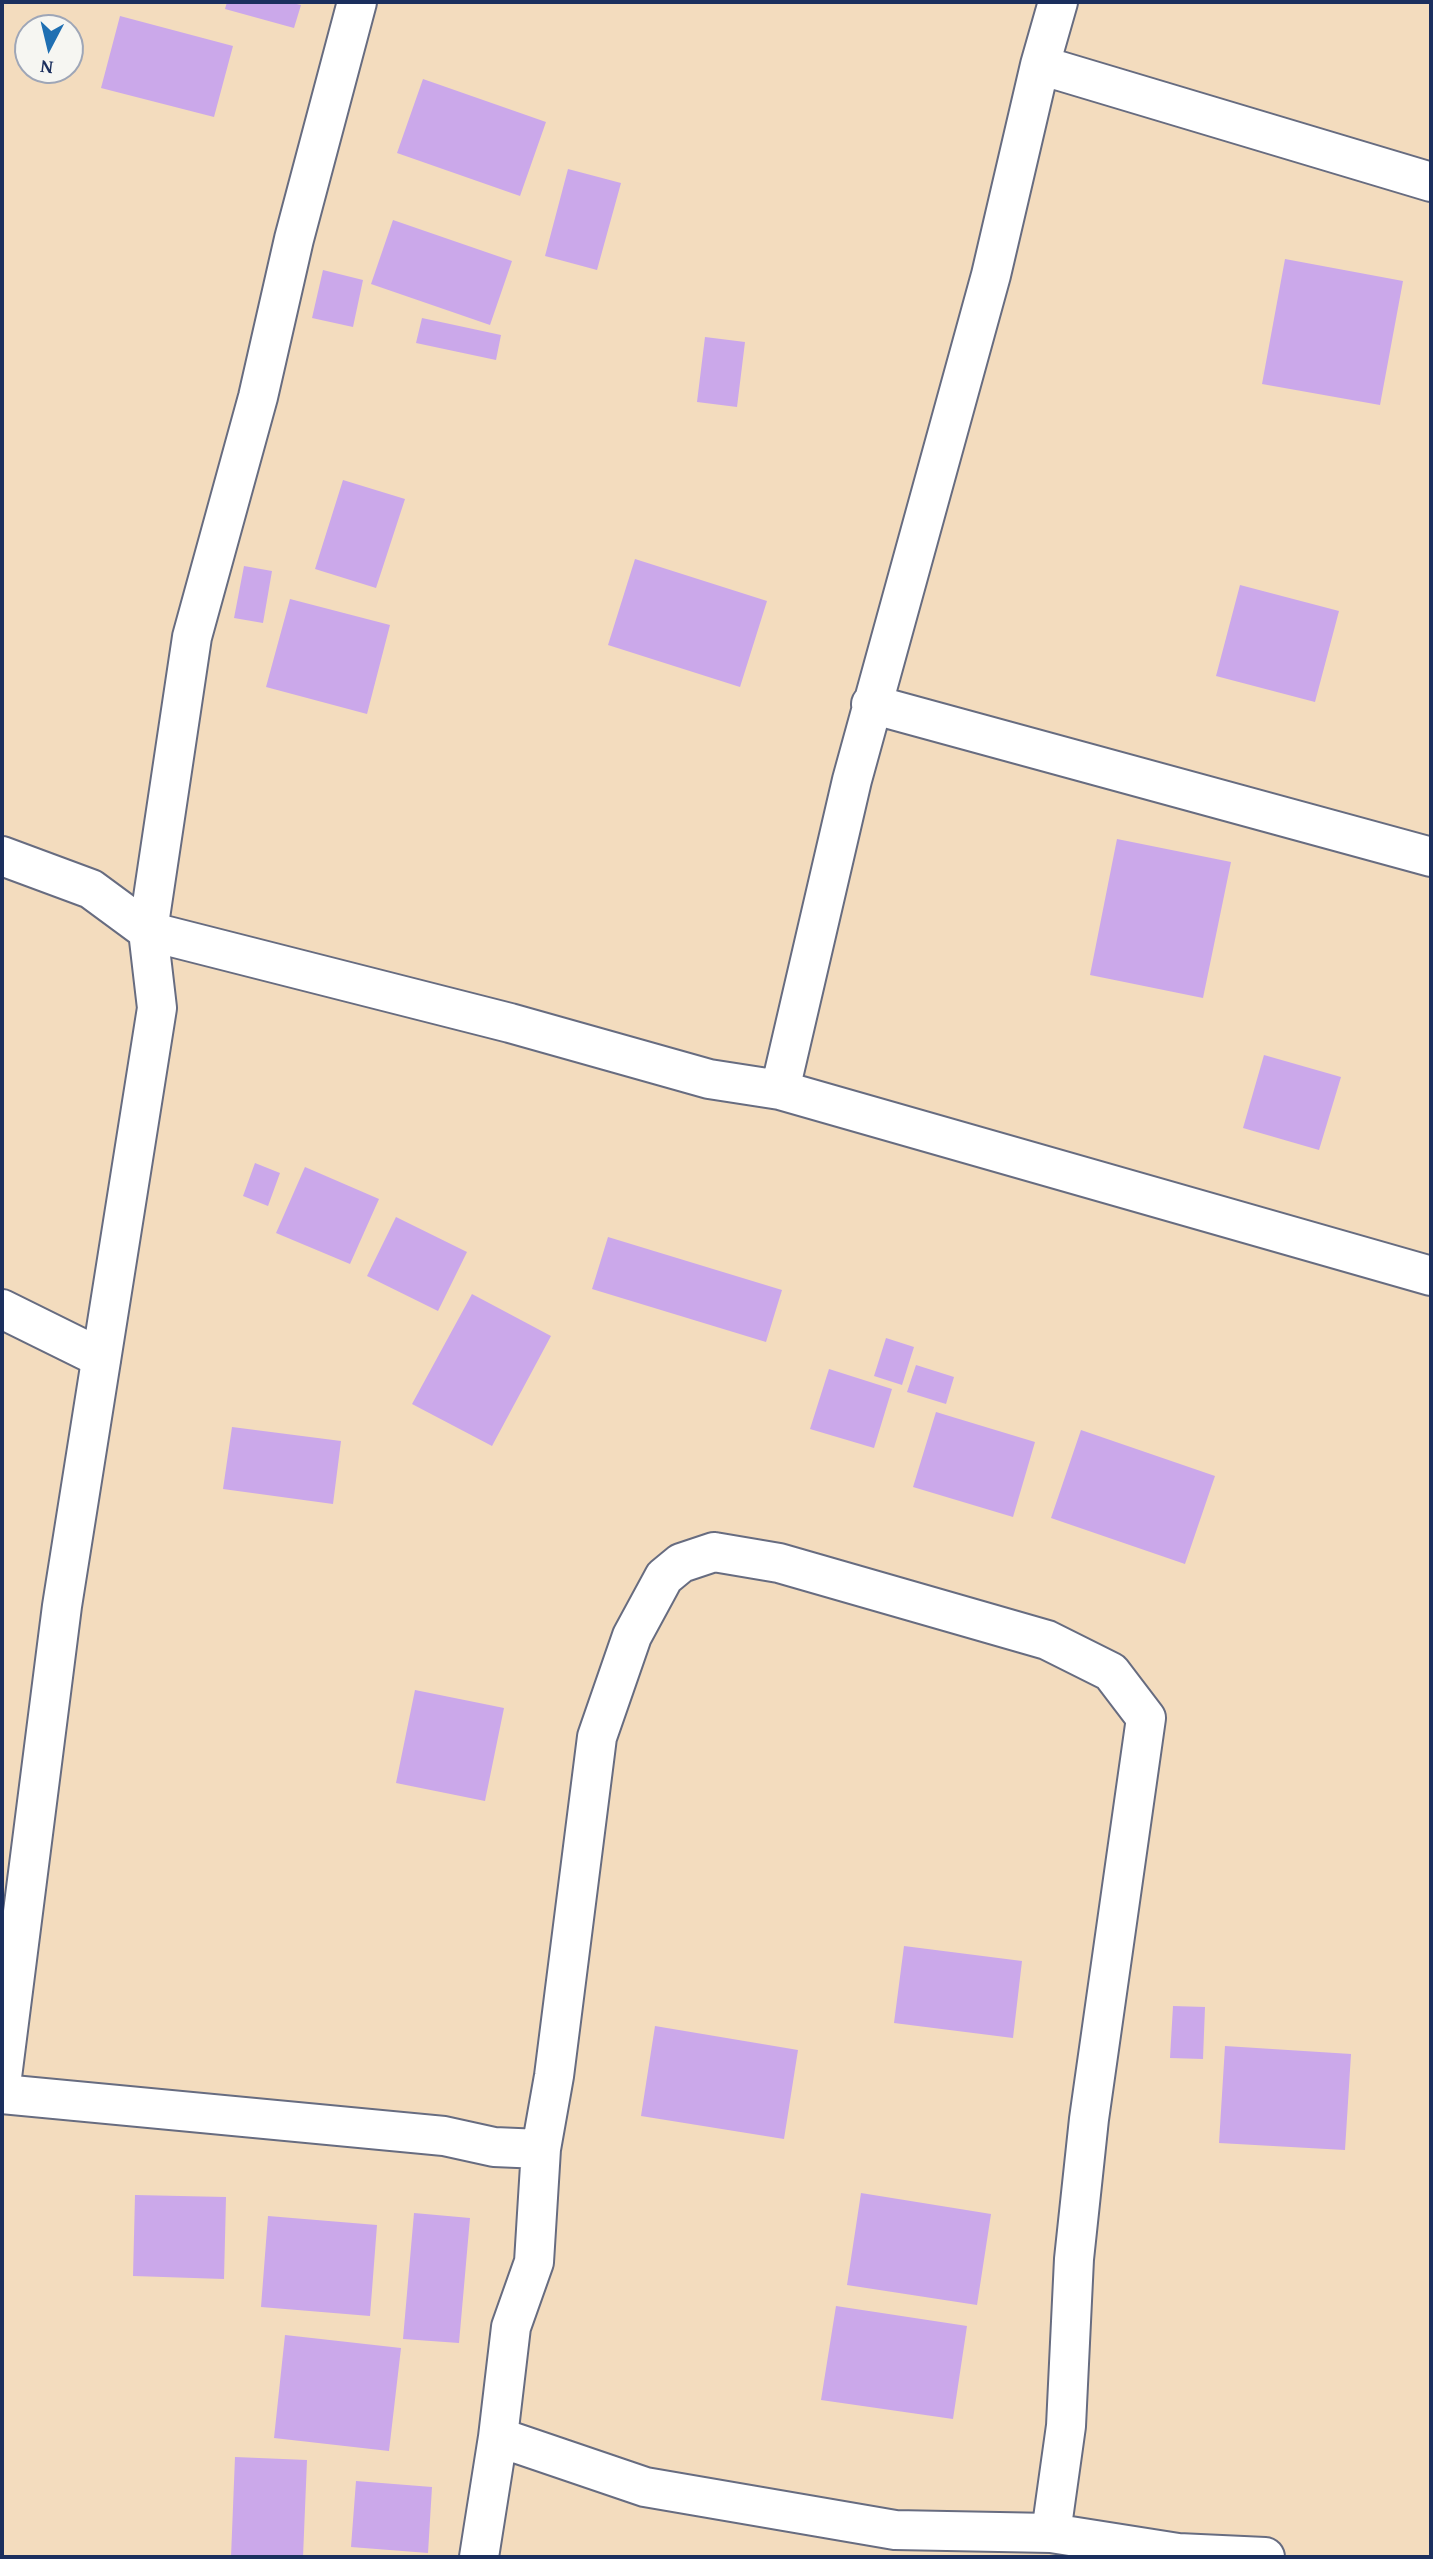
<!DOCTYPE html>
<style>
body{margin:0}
#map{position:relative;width:1433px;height:2559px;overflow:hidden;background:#f3dcbe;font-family:"Gentium Book Plus",serif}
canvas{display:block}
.frame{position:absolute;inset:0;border:4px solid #1b2f5e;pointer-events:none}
.north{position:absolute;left:14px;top:14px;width:70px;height:70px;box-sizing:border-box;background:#f6f6f2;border:2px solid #9ea6b7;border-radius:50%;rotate:187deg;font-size:19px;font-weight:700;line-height:28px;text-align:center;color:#1b2f5e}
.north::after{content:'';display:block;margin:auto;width:24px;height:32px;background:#1f6fb2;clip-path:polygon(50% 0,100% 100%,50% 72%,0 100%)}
</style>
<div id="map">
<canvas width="1433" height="2559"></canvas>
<div class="frame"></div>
<div class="north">N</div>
</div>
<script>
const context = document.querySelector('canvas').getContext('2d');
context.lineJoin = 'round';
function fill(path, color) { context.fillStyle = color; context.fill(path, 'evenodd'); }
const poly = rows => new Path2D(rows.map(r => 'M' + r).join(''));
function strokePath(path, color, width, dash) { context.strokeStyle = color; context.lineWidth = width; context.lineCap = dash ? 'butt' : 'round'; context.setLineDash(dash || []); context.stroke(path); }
fill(poly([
 [227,2,288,2,301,5,294,28,225,9],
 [120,16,233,46,214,117,101,88],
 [423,79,546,122,520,196,397,153],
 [568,169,621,183,597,270,545,256],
 [393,220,512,261,490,325,371,284],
 [1285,259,1403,281,1380,405,1262,384],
 [323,270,363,280,353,327,312,318],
 [422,318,501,335,496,360,416,343],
 [705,337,745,342,737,407,697,402],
 [343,480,405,499,376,588,315,569],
 [635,559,767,601,740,687,608,645],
 [244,566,272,571,263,623,234,618],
 [1240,585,1339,611,1315,702,1216,676],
 [290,599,390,625,367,714,266,687],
 [1117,839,1231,862,1203,998,1090,975],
 [1264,1055,1341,1077,1319,1150,1243,1128],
 [255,1163,280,1173,268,1206,243,1196],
 [305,1167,379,1199,350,1264,276,1233],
 [396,1217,467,1252,438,1311,367,1276],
 [608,1237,782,1290,766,1342,592,1289],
 [472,1294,551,1336,492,1446,412,1404],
 [886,1338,914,1347,902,1385,874,1376],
 [916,1365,954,1377,946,1404,907,1392],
 [829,1369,892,1389,874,1448,810,1429],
 [936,1412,1035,1442,1013,1517,913,1487],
 [232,1427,341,1441,333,1504,223,1489],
 [1081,1430,1215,1476,1185,1564,1051,1518],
 [415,1690,504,1708,485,1801,396,1783],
 [904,1946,1022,1961,1013,2038,894,2023],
 [1173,2006,1205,2007,1203,2059,1170,2058],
 [655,2026,798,2050,784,2139,641,2116],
 [1225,2046,1351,2054,1345,2150,1219,2143],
 [861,2193,991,2214,977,2305,847,2285],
 [135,2195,226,2197,224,2279,133,2276],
 [414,2213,470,2218,459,2343,403,2339],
 [268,2216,377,2225,370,2316,261,2307],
 [836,2306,967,2326,953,2419,821,2400],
 [285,2335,401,2348,389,2451,274,2438],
 [235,2457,307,2460,303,2557,231,2557],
 [356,2481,432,2487,428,2553,351,2547]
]), '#cba8ea');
const minor = poly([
 [357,2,294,239,258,397,192,637,148,931,510,1023,709,1079,780,1090,1431,1276],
 [1040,65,1431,182],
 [871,704,1431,857],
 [780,1090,852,780,991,275,1040,65,1058,2],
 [2,1309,101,1358],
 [714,1552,779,1563,1047,1640,1111,1672,1146,1718,1089,2119,1074,2259,1066,2426,1051,2533,895,2530,645,2487,498,2437,511,2327,534,2262,541,2149,554,2076,597,1737,632,1636,664,1577,681,1563,714,1552],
 [2,2094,444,2136,494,2147,541,2149],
 [1051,2533,1178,2553,1265,2557],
 [479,2557,498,2437]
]);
const tertiary = poly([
 [2,856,91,889,148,931,157,1008,62,1606,2,2077]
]);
strokePath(minor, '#676c80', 42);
strokePath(tertiary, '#676c80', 42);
strokePath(minor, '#fff', 38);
strokePath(tertiary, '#fff', 38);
</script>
